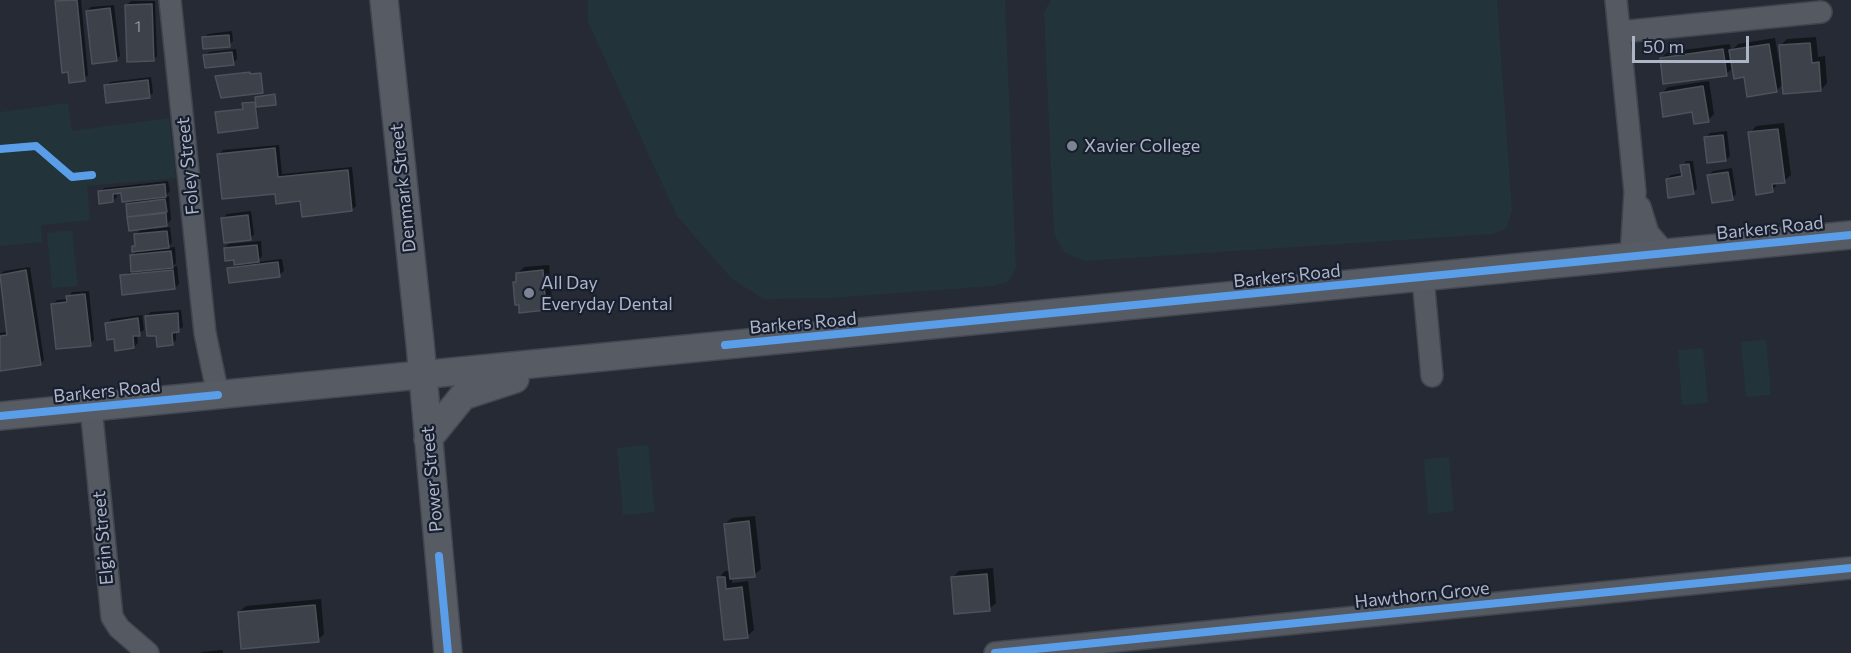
<!DOCTYPE html>
<style>
body{margin:0}
#map{position:relative;width:1851px;height:653px;overflow:hidden;background:#252a34;font-family:Commissioner,sans-serif}
canvas{display:block}
.scale{position:absolute;left:1632px;top:36px;width:117px;height:27px;box-sizing:border-box;border:3px solid #adb5c7;border-top:0;padding-left:8px;font-size:18px;line-height:21px;white-space:nowrap;color:#adb5c7;-webkit-text-stroke:4px #181f2f;paint-order:stroke}
</style>
<div id="map">
<canvas width="1851" height="653"></canvas>
<div class="scale">50 m</div>
</div>
<script>
const context = document.querySelector('canvas').getContext('2d');
context.lineJoin = 'round';
function fill(path, color) { context.fillStyle = color; context.fill(path, 'evenodd'); }
const poly = rows => new Path2D(rows.map(r => 'M' + r).join(''));
function strokePath(path, color, width, dash) { context.strokeStyle = color; context.lineWidth = width; context.lineCap = dash ? 'butt' : 'round'; context.setLineDash(dash || []); context.stroke(path); }
function write(font, color, halo, rows, align = 'center') {
  context.font = font + ' Commissioner,sans-serif'; context.lineWidth = 4.5; context.setLineDash([]); context.textBaseline = 'middle'; context.strokeStyle = halo; context.fillStyle = color; for (const [text, x, y, turn = 0] of rows) {
    context.save(); context.translate(x, y); context.rotate((+turn || 0) * Math.PI / 180); context.textAlign = isNaN(turn) ? turn : align; if (halo) context.strokeText(text, 0, 0); context.fillText(text, 0, 0); context.restore();
  }
}
fill(poly([
 [588,0,1005,0,1016,269,1008,282,993,286,830,298,763,299,731,278,677,216,588,22],
 [1051,0,1497,0,1512,210,1507,228,1493,234,1084,261,1065,253,1054,234,1044,12],
 [68,103,72,131,169,118,176,178,87,186,90,220,41,225,42,242,0,246,0,112],
 [72,230,78,286,52,288,47,233],
 [1766,339,1771,395,1746,397,1741,342],
 [1703,348,1708,403,1682,405,1678,350],
 [648,445,655,512,623,515,617,448],
 [1449,457,1454,511,1428,514,1424,459]
]), '#22343a');
fill(poly([
 [58,0,81,0,88,75,84,79,56,2],
 [131,1,155,1,157,56,153,60,127,5],
 [114,5,120,56,116,60,87,11,91,7],
 [232,31,233,41,229,45,203,38,208,34],
 [1816,37,1818,57,1825,56,1827,83,1821,90,1784,83,1776,91,1734,67,1726,74,1661,58,1668,52,1730,44,1731,51,1738,44,1775,38,1779,62,1782,62,1780,46,1787,39],
 [236,49,237,59,233,63,205,56,209,52],
 [251,71,251,74,262,72,263,92,217,76],
 [151,77,153,93,149,97,106,86,110,82],
 [1709,81,1714,114,1708,120,1661,94,1668,87],
 [276,93,275,103,257,106,258,127,217,112,244,108,245,102,257,101,258,96],
 [1784,123,1791,175,1784,181,1779,182,1772,191,1750,133,1756,126],
 [1727,131,1730,156,1726,160,1706,137,1710,133],
 [279,145,282,174,352,167,356,206,351,210,276,192,219,155,223,150],
 [1686,161,1693,161,1697,189,1693,193,1667,179,1671,175,1683,173,1682,166],
 [1732,168,1736,194,1732,198,1709,175,1713,171],
 [168,181,170,191,164,197,169,196,171,220,166,225,154,226,154,229,170,227,172,243,166,248,175,247,176,263,172,267,177,266,179,284,175,288,122,276,132,271,131,256,137,250,133,247,136,244,135,235,143,227,130,229,127,204,133,199,122,191,116,192,117,197,113,201,100,192,104,188],
 [251,211,254,234,250,239,223,218,227,214],
 [261,241,262,256,257,262,282,259,284,271,279,275,229,269,236,264,235,259,225,248,229,244],
 [549,265,552,302,546,309,514,283,518,279,517,274,524,267],
 [30,267,44,360,40,364,0,370,0,333,8,332,0,275,4,271],
 [89,291,94,340,90,344,53,304,57,300,68,299,72,292],
 [181,310,183,327,176,331,176,340,172,344,157,334,146,316,151,312],
 [142,315,144,330,137,334,138,343,134,347,115,337,107,323,111,319],
 [755,516,761,569,754,575,732,577,732,583,748,581,754,630,747,636,719,578,725,571,730,571,725,524,732,518],
 [993,568,996,603,989,609,953,577,959,571],
 [321,599,324,634,318,640,239,612,246,606],
 [223,650,223,653,201,653,202,652]
]), '#0007');
const building = poly([
 [77,0,85,81,69,83,68,72,62,73,55,1,77,0],
 [152,4,154,61,127,62,125,5,152,4],
 [110,8,117,61,92,64,86,11,110,8],
 [229,35,230,47,203,49,202,37,229,35],
 [1810,43,1812,63,1819,62,1821,91,1783,94,1779,45,1810,43],
 [1769,44,1777,92,1747,97,1744,77,1734,79,1729,50,1769,44],
 [1723,49,1727,76,1663,84,1660,58,1723,49],
 [232,52,234,65,205,68,203,55,232,52],
 [250,72,250,74,261,73,263,93,221,98,215,76,250,72],
 [148,80,150,98,106,103,104,85,148,80],
 [1703,86,1709,122,1694,124,1692,112,1663,117,1660,93,1703,86],
 [275,94,276,105,256,107,255,97,275,94],
 [255,102,258,128,218,133,215,112,243,109,242,103,255,102],
 [1778,129,1785,183,1772,184,1773,192,1756,195,1748,132,1778,129],
 [1723,135,1726,161,1707,163,1704,137,1723,135],
 [275,148,278,177,348,170,352,211,302,217,300,201,276,204,275,194,222,199,217,154,275,148],
 [1689,164,1694,194,1668,198,1666,179,1682,176,1680,165,1689,164],
 [1728,172,1733,200,1712,203,1707,175,1728,172],
 [165,184,166,197,122,202,121,193,113,194,113,202,99,204,98,191,165,184],
 [165,199,167,212,127,217,126,204,165,199],
 [166,213,167,226,129,231,127,217,166,213],
 [248,215,251,240,224,243,221,218,248,215],
 [167,231,169,248,132,252,132,246,135,246,134,234,167,231],
 [257,245,259,262,234,265,234,260,225,261,224,248,257,245],
 [171,251,173,268,131,272,130,255,171,251],
 [278,262,280,277,229,283,227,268,278,262],
 [26,270,41,365,0,371,0,336,7,335,0,275,26,270],
 [173,270,175,289,122,295,120,275,173,270],
 [543,270,546,310,519,313,519,305,515,305,513,282,516,282,516,273,543,270],
 [85,294,91,346,56,349,51,304,67,302,66,296,85,294],
 [178,313,179,332,172,333,173,345,157,347,156,336,147,336,145,316,178,313],
 [138,318,140,336,133,336,134,348,115,351,114,339,107,340,105,323,138,318],
 [749,521,755,577,730,579,724,524,749,521],
 [987,574,990,611,954,614,951,577,987,574],
 [717,577,725,577,726,589,742,587,748,638,724,640,717,577],
 [315,605,319,642,241,649,238,612,315,605]
]);
fill(building, '#3d414a');
strokePath(building, '#4c525c', 1.5);
const minor = poly([
 [170,0,205,333,218,395],
 [1616,0,1635,192,1631,257],
 [1620,32,1821,12],
 [1640,207,1648,233,1666,254],
 [1423,278,1432,376],
 [91,407,112,617,119,628,148,653],
 [995,653,1851,568]
]);
const major = poly([
 [384,0,420,343,448,653],
 [0,416,1851,235],
 [428,439,463,396,515,379]
]);
strokePath(minor, '#41454d', 24);
strokePath(major, '#424751', 30);
strokePath(minor, '#545962', 21);
strokePath(major, '#575b64', 27);
strokePath(poly([
 [0,149,36,146,72,177,92,175],
 [725,345,1851,235],
 [0,416,218,395],
 [439,556,448,653],
 [995,653,1851,568]
]), '#5a9eea', 8);
for (const [x, y, r, color] of [
 [1072,146,6,"#7d8494"],
 [529,293,6,"#7d8494"]
]) { const dot = new Path2D(); dot.arc(x, y, r, 0, 2 * Math.PI); context.fillStyle = color; context.fill(dot); strokePath(dot, '#181f2f', 2); }
write('15px', '#9198a8', null, [
 ["1",138,27]
]);
write('18px', '#adb5c7', '#181f2f', [
 ["Xavier College",1084,146],
 ["All Day",541,283],
 ["Everyday Dental",541,304]
], 'left');
write('18px', '#adb5c7', '#181f2f', [
 ["Foley Street",188,166,-96],
 ["Denmark Street",403,188,-96],
 ["Barkers Road",1770,228,-6],
 ["Barkers Road",1287,276,-6],
 ["Barkers Road",803,323,-5],
 ["Barkers Road",107,391,-6],
 ["Power Street",432,479,-95],
 ["Elgin Street",103,538,-95],
 ["Hawthorn Grove",1422,595,-6]
]);
</script>
